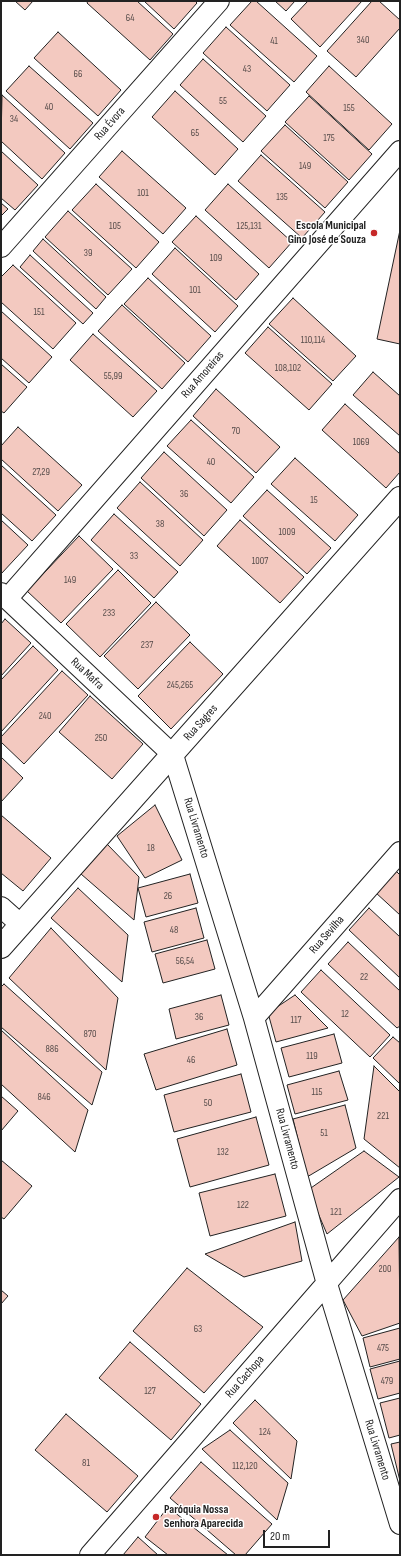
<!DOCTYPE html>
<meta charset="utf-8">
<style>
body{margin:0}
#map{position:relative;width:401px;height:1556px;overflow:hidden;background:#fff;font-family:"Sofia Sans Condensed",sans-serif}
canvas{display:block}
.frame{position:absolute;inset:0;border:2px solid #222;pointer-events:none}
.scale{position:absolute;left:263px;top:1530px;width:67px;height:18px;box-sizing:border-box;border:2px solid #222;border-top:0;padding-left:5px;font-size:12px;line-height:14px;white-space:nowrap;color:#222;-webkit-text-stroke:3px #fff;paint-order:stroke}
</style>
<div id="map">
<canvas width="401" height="1556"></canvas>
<div class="frame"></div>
<div class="scale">20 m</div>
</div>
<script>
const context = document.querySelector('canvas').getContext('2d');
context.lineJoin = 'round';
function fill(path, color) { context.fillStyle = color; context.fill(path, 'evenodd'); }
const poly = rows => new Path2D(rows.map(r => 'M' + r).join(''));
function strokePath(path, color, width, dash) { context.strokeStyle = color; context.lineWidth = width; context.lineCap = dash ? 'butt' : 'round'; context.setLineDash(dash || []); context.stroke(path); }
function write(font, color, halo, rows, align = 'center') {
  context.font = font + ' "Sofia Sans Condensed",sans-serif'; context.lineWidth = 3; context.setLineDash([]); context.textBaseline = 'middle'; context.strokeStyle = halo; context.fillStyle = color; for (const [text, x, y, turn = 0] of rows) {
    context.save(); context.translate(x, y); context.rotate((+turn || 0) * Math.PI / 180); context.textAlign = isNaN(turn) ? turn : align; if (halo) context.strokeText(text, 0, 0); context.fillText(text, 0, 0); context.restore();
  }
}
const building = poly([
 [15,1,33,1,25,10,15,1],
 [88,1,137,1,173,34,150,60,87,3,88,1],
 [144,1,195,1,197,3,174,29,144,1],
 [252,1,256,1,317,56,294,82,230,25,252,1],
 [275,1,295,1,286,11,275,1],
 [308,1,362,1,320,47,291,19,308,1],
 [372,1,379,1,400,20,400,28,356,77,327,51,372,1],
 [226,27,290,85,267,111,203,53,226,27],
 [58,32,121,90,98,116,34,58,58,32],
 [203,59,266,116,243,142,180,85,203,59],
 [29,66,93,123,70,149,6,91,29,66],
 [329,66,392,124,369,150,306,92,329,66],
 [175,91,238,149,215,175,152,117,175,91],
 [2,95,65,153,42,179,1,141,2,95],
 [309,96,372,154,349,180,285,122,309,96],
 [285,125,348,182,325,208,261,151,285,125],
 [1,151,38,185,15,210,1,198,1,151],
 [122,151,186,208,163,234,99,177,122,151],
 [261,155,325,212,302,238,238,181,261,155],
 [96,184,159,242,136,268,72,210,96,184],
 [228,184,292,242,269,268,205,210,228,184],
 [1,203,8,209,1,216,1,203],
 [68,211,132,269,108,295,45,237,68,211],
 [196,216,259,274,236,300,172,242,196,216],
 [400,230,400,344,377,339,400,230],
 [43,239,106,297,96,309,33,251,43,239],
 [175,248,238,306,215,332,152,274,175,248],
 [30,255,93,313,83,324,20,267,30,255],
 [13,265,76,323,53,349,1,302,1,277,13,265],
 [148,278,211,336,188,362,124,304,148,278],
 [293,298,356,356,333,381,269,324,293,298],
 [122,305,185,363,162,389,98,331,122,305],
 [1,311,52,357,29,383,1,358,1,311],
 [268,327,332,384,309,410,245,353,268,327],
 [93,334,157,391,133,417,70,360,93,334],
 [1,364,27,387,4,413,1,411,1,364],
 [373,372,400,396,400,436,353,395,373,372],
 [216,389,280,447,256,473,193,416,216,389],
 [345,404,400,454,400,472,386,488,322,430,345,404],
 [191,420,254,477,231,503,167,446,191,420],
 [18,427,82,485,58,511,1,459,1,446,18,427],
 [164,452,227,510,204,536,141,478,164,452],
 [295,458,358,515,335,541,271,484,295,458],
 [1,465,56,515,32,541,1,513,1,465],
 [140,482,203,540,180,566,117,508,140,482],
 [267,490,331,548,307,574,243,516,267,490],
 [114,514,178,572,154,598,91,540,114,514],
 [1,520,28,545,1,574,1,520],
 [240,520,304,577,280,603,217,546,240,520],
 [79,536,113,569,61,623,27,591,79,536],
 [118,570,151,603,100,657,66,624,118,570],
 [156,602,190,635,138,689,104,656,156,602],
 [5,619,31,643,1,676,1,624,5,619],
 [190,642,223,674,171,729,138,696,190,642],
 [33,646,58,670,1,732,1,680,33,646],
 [62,671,88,695,24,764,1,742,1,737,62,671],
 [90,696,143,744,112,779,59,732,90,696],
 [1,757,23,778,1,802,1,757],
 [155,805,182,860,145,878,117,836,155,805],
 [1,815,51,858,23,891,1,873,1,815],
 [107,844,139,877,134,920,81,874,107,844],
 [395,870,400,875,400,915,375,892,395,870],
 [190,874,198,903,146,917,138,888,190,874],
 [78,888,128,935,122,982,51,918,78,888],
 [196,908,204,938,152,952,144,922,196,908],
 [369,908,400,937,400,978,349,930,369,908],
 [51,928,118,998,106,1070,9,978,51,928],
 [207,940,215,969,163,983,155,954,207,940],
 [348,942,400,991,400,1026,397,1028,328,964,348,942],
 [321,970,390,1035,370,1057,301,992,321,970],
 [4,984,102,1072,92,1105,1,1027,1,987,4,984],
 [221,995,229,1025,176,1039,169,1009,221,995],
 [295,995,328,1028,276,1042,268,1013,295,995],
 [227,1029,237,1065,156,1090,144,1054,227,1029],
 [1,1030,88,1110,75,1152,1,1084,1,1030],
 [334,1034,342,1063,289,1077,281,1048,334,1034],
 [393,1037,400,1043,400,1084,373,1058,393,1037],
 [374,1066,400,1092,400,1168,364,1139,374,1066],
 [339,1071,348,1100,295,1114,287,1085,339,1071],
 [241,1074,251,1112,174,1132,164,1095,241,1074],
 [1,1096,18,1111,1,1131,1,1096],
 [345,1105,356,1148,307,1177,293,1119,345,1105],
 [256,1117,269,1165,190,1187,177,1139,256,1117],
 [364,1151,399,1177,327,1234,308,1190,364,1151],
 [1,1160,32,1186,4,1219,1,1217,1,1160],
 [275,1174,286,1216,210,1236,199,1193,275,1174],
 [295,1222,302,1261,244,1277,205,1254,295,1222],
 [399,1237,400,1323,362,1336,343,1300,399,1237],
 [187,1268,263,1327,204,1393,133,1331,187,1268],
 [1,1290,8,1296,1,1304,1,1290],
 [400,1328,400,1359,370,1367,363,1338,400,1328],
 [130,1342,201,1404,171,1440,99,1378,130,1342],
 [400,1361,400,1393,378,1399,370,1369,400,1361],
 [400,1398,400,1435,389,1438,380,1403,400,1398],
 [255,1400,297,1441,291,1479,233,1423,255,1400],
 [66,1414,138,1476,107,1512,35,1450,66,1414],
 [230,1430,288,1483,277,1520,202,1449,230,1430],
 [400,1442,400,1481,391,1444,400,1442],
 [201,1462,272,1524,245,1555,236,1555,170,1498,201,1462],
 [168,1507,228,1555,168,1555,145,1537,168,1507],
 [138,1537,158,1555,123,1555,138,1537]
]);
fill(building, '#f3c9c0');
strokePath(building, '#222', 1);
const minor = poly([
 [1,247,219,1],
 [1,593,173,755,254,1018,327,1284,400,1524],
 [7,599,400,151],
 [1,907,20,924],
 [254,1018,400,852],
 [90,1555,400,1199]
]);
const tertiary = poly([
 [1,947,400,498]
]);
strokePath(minor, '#222', 22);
strokePath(tertiary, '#222', 24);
strokePath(minor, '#fff', 20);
strokePath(tertiary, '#fff', 22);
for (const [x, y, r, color] of [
 [374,233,4,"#c62828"],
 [156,1517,4,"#c62828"]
]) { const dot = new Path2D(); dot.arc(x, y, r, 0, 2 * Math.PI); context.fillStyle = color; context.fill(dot); strokePath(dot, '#fff', 1.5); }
write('10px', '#564c4a', null, [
 ["64",130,18],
 ["340",363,40],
 ["41",274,41],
 ["43",247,69],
 ["66",78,74],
 ["55",223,101],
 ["40",49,107],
 ["155",349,108],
 ["34",14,119],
 ["65",195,133],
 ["175",329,138],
 ["149",305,166],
 ["101",143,193],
 ["135",282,197],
 ["105",115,226],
 ["125,131",249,226],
 ["39",88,253],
 ["109",216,258],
 ["101",195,290],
 ["151",39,312],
 ["110,114",313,340],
 ["108,102",288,368],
 ["55,99",113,376],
 ["70",236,431],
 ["1069",361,442],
 ["40",211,462],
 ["27,29",41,472],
 ["36",184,494],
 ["15",314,500],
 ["38",160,524],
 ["1009",287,532],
 ["33",134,556],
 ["1007",260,561],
 ["149",70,580],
 ["233",109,613],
 ["237",147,645],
 ["245,265",180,685],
 ["240",45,716],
 ["250",101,738],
 ["18",151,848],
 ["26",168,896],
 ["48",174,930],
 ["56,54",185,961],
 ["22",364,977],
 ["12",345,1014],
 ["36",199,1017],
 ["117",296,1020],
 ["870",90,1034],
 ["886",52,1049],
 ["119",312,1056],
 ["46",191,1060],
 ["115",317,1092],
 ["846",44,1097],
 ["50",208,1103],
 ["221",383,1116],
 ["51",324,1133],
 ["132",223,1152],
 ["122",243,1205],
 ["121",336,1212],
 ["200",385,1269],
 ["63",198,1329],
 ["475",383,1348],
 ["479",387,1381],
 ["127",150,1391],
 ["124",265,1432],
 ["81",86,1463],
 ["112,120",245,1466]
]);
write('12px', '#222', '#fff', [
 ["Rua Évora",110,124,-49],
 ["Rua Amoreiras",203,375,-49],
 ["Rua Mafra",87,674,43],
 ["Rua Sagres",201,723,-48],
 ["Rua Livramento",196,828,73],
 ["Rua Sevilha",327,935,-49],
 ["Rua Livramento",287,1139,75],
 ["Rua Cachopa",245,1377,-49],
 ["Rua Livramento",377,1450,73]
]);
write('bold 12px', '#222', '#fff', [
 ["Escola Municipal",366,226],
 ["Gino José de Souza",366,240],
 ["Paróquia Nossa",164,1510,"left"],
 ["Senhora Aparecida",164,1524,"left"]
], 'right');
</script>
